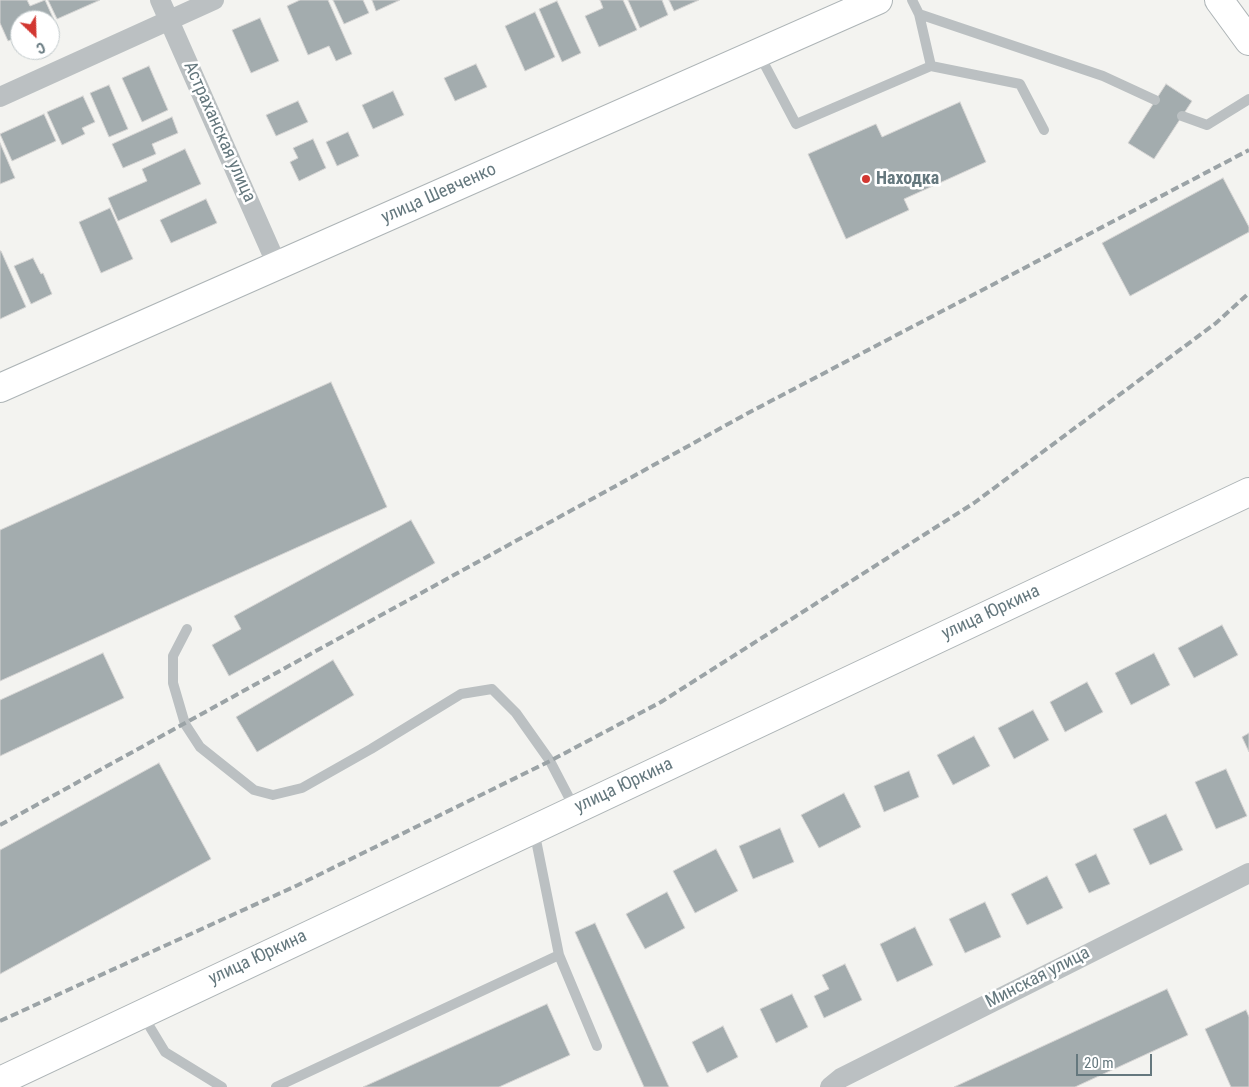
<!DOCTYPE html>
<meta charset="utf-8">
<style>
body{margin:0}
#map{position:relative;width:1249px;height:1087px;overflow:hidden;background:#f3f3f0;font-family:"Roboto Condensed",sans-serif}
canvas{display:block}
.north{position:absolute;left:10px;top:10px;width:50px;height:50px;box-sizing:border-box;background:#fff;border:1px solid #c1c9cb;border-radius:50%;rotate:156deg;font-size:14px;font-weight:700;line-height:20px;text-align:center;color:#65787e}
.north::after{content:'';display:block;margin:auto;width:18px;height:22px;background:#d23731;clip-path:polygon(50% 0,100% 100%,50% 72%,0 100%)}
.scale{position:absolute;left:1076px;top:1054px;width:76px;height:22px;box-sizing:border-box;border:2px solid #65787e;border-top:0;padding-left:6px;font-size:15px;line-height:18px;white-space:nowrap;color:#65787e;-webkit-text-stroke:4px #fff;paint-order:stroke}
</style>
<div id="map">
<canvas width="1249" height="1087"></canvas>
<div class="north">С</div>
<div class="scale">20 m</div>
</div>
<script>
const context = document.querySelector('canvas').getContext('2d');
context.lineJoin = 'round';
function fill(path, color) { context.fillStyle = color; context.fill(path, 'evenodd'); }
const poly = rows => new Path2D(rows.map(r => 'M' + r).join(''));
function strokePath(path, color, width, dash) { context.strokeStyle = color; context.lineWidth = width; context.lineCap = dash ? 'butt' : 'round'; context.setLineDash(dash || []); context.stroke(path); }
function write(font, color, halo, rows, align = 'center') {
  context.font = font + ' "Roboto Condensed",sans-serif'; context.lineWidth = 5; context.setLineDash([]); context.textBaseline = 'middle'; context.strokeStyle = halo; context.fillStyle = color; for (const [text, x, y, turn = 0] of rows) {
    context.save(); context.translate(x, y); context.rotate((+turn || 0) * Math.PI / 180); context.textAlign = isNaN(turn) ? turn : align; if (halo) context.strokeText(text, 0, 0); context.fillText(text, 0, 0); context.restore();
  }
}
const building = poly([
 [0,0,27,0,30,6,45,0,54,20,50,22,50,20,20,20,20,36,8,41,0,23,0,0],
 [48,0,100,0,57,19,48,0],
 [300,0,328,0,352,54,336,61,329,46,308,55,287,6,300,0],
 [333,0,363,0,369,13,344,24,333,0],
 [372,0,400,0,376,11,372,0],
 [600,0,623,0,637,30,599,47,585,16,603,8,600,0],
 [628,0,662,0,668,15,640,28,628,0],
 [669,0,699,0,674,11,669,0],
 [557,1,581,53,562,62,539,9,557,1],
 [535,12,555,57,525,71,505,26,535,12],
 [260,18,279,61,251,73,232,30,260,18],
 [476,64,487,87,455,101,444,78,476,64],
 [149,66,168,110,142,122,122,78,149,66],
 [1166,84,1192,101,1154,159,1128,143,1166,84],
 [109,85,128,129,109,137,90,93,109,85],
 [393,91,404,115,373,129,362,105,393,91],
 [83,96,95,122,82,128,85,134,62,145,47,112,83,96],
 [298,101,308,122,276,136,266,115,298,101],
 [960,102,986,162,904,199,909,210,846,239,808,154,876,124,882,137,960,102],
 [44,114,56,141,12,161,0,134,44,114],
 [172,117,178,133,152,144,156,154,123,168,112,144,172,117],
 [348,132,359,156,337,166,326,142,348,132],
 [313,139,326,168,299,181,290,162,298,158,293,148,313,139],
 [0,143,15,178,0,184,0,143],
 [185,149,201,184,118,221,108,198,147,181,142,169,185,149],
 [1223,178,1249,227,1249,232,1130,296,1102,243,1223,178],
 [206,199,217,223,171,243,160,220,206,199],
 [110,208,133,259,101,273,79,222,110,208],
 [0,251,1,251,26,307,0,319,0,251],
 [33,258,41,274,43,273,52,294,31,304,14,266,33,258],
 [331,382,387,507,0,681,0,530,331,382],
 [411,520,435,563,229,676,212,645,241,629,234,616,411,520],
 [1222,625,1238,655,1194,678,1178,648,1222,625],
 [103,653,124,698,0,756,0,700,103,653],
 [1154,653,1170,685,1131,705,1115,673,1154,653],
 [333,660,354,695,257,752,236,717,333,660],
 [1087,682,1103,712,1065,732,1050,702,1087,682],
 [1033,710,1049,740,1014,759,998,728,1033,710],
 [1249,733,1249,752,1242,737,1249,733],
 [974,736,990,766,953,785,937,755,974,736],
 [159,763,211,859,0,974,0,850,159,763],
 [1226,769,1247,816,1216,829,1195,782,1226,769],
 [909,771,919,797,884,812,874,786,909,771],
 [844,793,861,827,819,848,801,815,844,793],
 [1166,814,1183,850,1150,865,1133,829,1166,814],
 [780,828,794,862,753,879,739,846,780,828],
 [716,849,738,891,695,913,673,871,716,849],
 [1096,854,1110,884,1089,893,1075,864,1096,854],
 [1047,876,1063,908,1027,925,1011,894,1047,876],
 [667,892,685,928,645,949,626,914,667,892],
 [985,902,1001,937,965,953,949,919,985,902],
 [595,923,669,1087,644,1087,575,932,595,923],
 [915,927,933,965,897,982,880,944,915,927],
 [845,964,862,1000,824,1018,814,996,829,989,822,975,845,964],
 [1167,989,1188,1035,1075,1087,954,1087,1167,989],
 [792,994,808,1027,776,1043,760,1009,792,994],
 [547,1004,570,1055,499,1087,363,1087,547,1004],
 [1246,1010,1249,1017,1249,1087,1231,1087,1205,1029,1246,1010],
 [723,1026,738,1057,707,1073,692,1042,723,1026]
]);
fill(building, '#a3acae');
strokePath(building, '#d5d4d3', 1);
const secondary = poly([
 [1219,0,1249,41],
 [0,388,878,0],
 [0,1081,1249,492]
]);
strokePath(secondary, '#adb4b6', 30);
strokePath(poly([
 [912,0,919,14,931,66],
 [919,14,1103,76,1155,100],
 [759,54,796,124,931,66,1020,84,1044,130],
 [1182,116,1207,125,1249,99],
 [187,629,173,656,173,683,185,724,200,747,254,790,273,795,302,788,371,749,461,694,492,689,516,713,550,761,575,809],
 [534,830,559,955,597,1046],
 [142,1014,165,1052,222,1087],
 [276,1087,559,955]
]), '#bbc0c2', 10);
strokePath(poly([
 [160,0,277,265],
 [0,97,214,0],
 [830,1087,841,1078,1249,873]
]), '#bbc0c2', 20);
strokePath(secondary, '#fff', 28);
strokePath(poly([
 [0,825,750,412,1249,150],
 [0,1021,298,885,550,761,661,702,974,503,1216,323,1249,293]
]), '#9ba3a6', 4, [8, 4]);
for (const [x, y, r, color] of [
 [866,179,5,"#d23731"]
]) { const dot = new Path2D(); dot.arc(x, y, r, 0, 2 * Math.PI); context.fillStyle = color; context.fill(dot); strokePath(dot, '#fff', 2); }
write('18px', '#65787e', '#fff', [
 ["Астраханская улица",219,132,66],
 ["улица Шевченко",439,194,-24],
 ["улица Юркина",991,613,-25],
 ["улица Юркина",624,786,-25],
 ["улица Юркина",258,958,-25],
 ["Минская улица",1038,978,-27]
]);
write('bold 18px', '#65787e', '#fff', [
 ["Находка",876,179]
], 'left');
</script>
